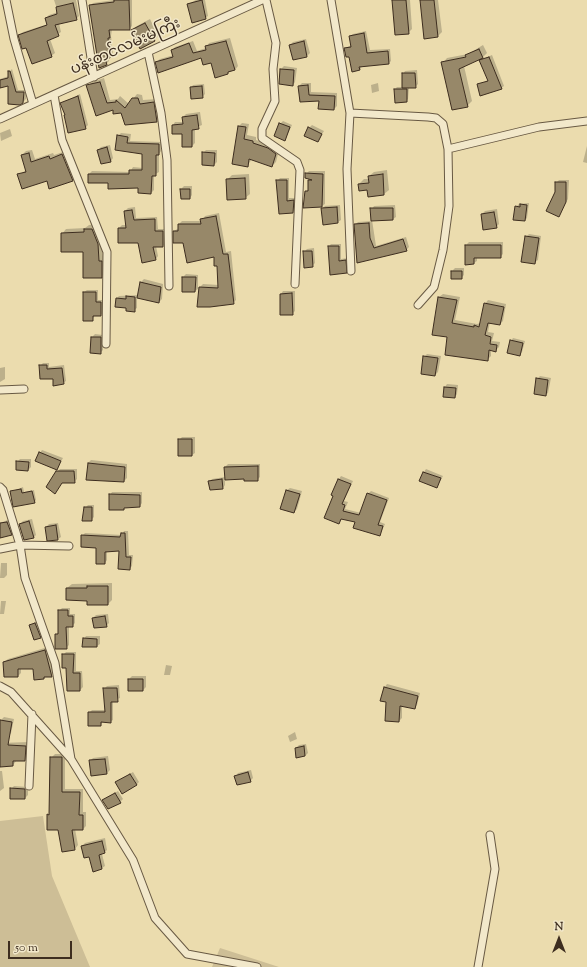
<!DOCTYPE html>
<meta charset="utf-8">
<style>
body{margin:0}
#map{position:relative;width:587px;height:967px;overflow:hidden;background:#ebdcae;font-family:"Sorts Mill Goudy",serif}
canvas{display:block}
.north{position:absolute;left:539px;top:919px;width:40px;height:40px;-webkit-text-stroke:3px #f2e8ca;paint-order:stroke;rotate:0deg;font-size:11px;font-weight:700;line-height:16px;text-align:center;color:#3d2d1f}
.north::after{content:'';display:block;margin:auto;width:14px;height:18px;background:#3d2d1f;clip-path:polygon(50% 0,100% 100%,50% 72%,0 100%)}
.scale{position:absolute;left:8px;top:941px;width:64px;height:18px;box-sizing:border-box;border:2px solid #3d2d1f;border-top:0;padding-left:5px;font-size:12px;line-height:14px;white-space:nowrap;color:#3d2d1f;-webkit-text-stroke:3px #f2e8ca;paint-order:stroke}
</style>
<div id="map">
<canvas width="587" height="967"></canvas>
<div class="north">N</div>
<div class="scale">50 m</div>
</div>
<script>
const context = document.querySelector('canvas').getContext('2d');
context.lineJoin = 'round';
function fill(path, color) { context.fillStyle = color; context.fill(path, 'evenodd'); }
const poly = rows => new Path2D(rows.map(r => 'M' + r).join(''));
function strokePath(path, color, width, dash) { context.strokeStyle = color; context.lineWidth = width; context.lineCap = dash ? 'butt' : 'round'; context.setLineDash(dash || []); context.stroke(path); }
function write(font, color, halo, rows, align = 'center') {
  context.font = font + ' "Sorts Mill Goudy","Noto Sans Myanmar",serif'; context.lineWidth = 3; context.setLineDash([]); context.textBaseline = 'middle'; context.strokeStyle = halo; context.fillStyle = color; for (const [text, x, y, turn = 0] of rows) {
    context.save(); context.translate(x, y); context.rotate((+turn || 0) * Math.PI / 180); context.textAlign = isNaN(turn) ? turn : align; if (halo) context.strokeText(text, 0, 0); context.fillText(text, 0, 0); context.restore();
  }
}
fill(poly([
 [43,816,52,876,90,967,0,967,0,821],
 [220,948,279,967,212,967]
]), '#cdbe96');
fill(poly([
 [54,0,76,0,79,16,76,19,59,23,61,32,50,39,55,53,51,56,27,46,19,35,23,32,48,24,46,18,49,15,58,12],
 [114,0,132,0,132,26,129,29,112,29,111,36,113,54,108,57,109,61,106,64,90,6,93,3],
 [196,0,205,0,208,16,205,18,188,4],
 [393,0,410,0,412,29,408,33],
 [421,0,438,0,442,32,438,36],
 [150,19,158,36,154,41,132,30,137,26],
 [366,31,370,50,390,49,391,61,389,63,362,66,360,70,349,56,345,48,352,45,350,36,353,34],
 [230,38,238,66,235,70,216,77,212,62,202,57,156,62,160,59,174,55,172,51,175,47,193,41,197,51,206,48,209,43],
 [306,39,310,53,307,56,294,59,290,45,293,42],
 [483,45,487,53,483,57,464,66,472,101,467,106,443,63,447,58,468,54],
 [492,55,504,86,501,88,478,85,488,80,481,60],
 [284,66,297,68,295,82,293,85,280,84,281,69],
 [12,69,18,90,26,90,26,99,23,102,9,84,0,87,0,79,9,76,9,72],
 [417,70,418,84,415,87,409,87,408,99,406,101,396,102,395,89,397,87,403,87,403,74,405,71],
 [104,78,110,100,118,99,120,96,129,104,137,94,142,95,143,100,157,99,161,117,157,121,121,112,114,109,97,115,88,86,92,82],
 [302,83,311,83,311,92,337,93,337,106,334,109,320,99,301,101,299,86],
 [378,83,379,91,372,93,371,85],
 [204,84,205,94,202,97,191,88,193,85],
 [80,94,88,125,85,128,66,114,62,103],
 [200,112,202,125,195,128,195,143,192,146,183,133,173,125,175,122,184,122,183,117,186,114],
 [283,121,292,125,285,140,280,124],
 [242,123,249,124,247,135,256,137,256,140,272,145,279,150,276,162,272,166,252,159,247,166,239,126],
 [312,125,324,131,318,141,309,128],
 [10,129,12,136,1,141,0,133],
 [121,133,131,134,130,141,161,142,161,151,159,154,159,172,154,175,154,190,151,193,139,187,109,182,89,174,92,171,130,172,133,167,143,168,143,153,116,149,118,136],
 [110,145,113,158,111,161,98,150,101,147],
 [587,146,587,163,583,162],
 [32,150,35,159,53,153,54,155,66,151,76,176,72,180,47,180,19,175,26,170,22,155,26,151],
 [206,150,217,150,217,162,214,165,203,153],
 [387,170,389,190,384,194,369,195,368,189,359,184,364,179,369,179,369,176,374,172],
 [309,171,325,171,325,204,322,206,340,205,341,220,338,222,322,209,325,206,304,207,306,192,309,189,311,179,306,174],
 [249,174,250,194,245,198,227,180,232,175],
 [280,178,289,178,289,198,296,198,296,210,293,212,280,213,277,181],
 [559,180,569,180,568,199,558,216,556,193,556,183],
 [184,186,192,186,192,195,190,198,181,189],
 [529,203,527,218,525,220,516,207,519,204],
 [395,205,396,217,393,219,372,220,376,246,406,237,409,247,406,250,357,262,355,225,358,222,372,221,372,209,374,206],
 [135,207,136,218,157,217,158,229,164,229,166,243,163,246,156,246,158,256,156,259,139,242,119,228,122,225,127,225,125,211,128,208],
 [497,209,499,224,496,227,482,214,485,211],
 [219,213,226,252,231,251,236,300,233,303,200,287,203,284,219,285,218,265,215,256,184,242,174,231,179,228,179,224,182,221,202,221,205,216],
 [97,224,102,239,103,257,106,257,106,272,101,277,84,251,62,234,66,229,85,228,89,225],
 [529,234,541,236,538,260,535,262,526,237],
 [469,242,503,242,503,254,500,257,477,257,477,261,474,263,466,264,466,245],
 [331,244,341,244,341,259,348,258,349,270,346,272,329,246],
 [314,248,315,263,312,266,304,252,307,249],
 [455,268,464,268,464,275,461,278,452,271],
 [186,274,198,275,198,289,195,291,183,277],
 [144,279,163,284,162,299,159,302,137,298,137,308,134,310,127,307,117,298,119,296,139,295,141,282],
 [87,290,98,290,98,300,104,300,104,312,101,315,95,315,92,320,84,292],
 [283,291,295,291,295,311,292,314,281,314,281,294],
 [443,294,460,297,455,320,477,324,481,323,485,304,488,300,506,304,503,321,500,324,490,322,488,332,494,333,492,341,500,342,499,347,495,351,491,350,491,356,487,360,448,336,433,334,439,297],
 [95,334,103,335,103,350,100,353,92,337],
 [513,338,525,341,522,352,520,355,511,341],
 [427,354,441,356,438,372,435,375,424,357],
 [43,363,49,363,49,367,64,365,66,381,63,383,53,378,40,366],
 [5,367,5,379,0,382,0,368],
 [540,376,551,378,548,393,545,395,537,379],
 [447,384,458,385,457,394,455,397,445,387],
 [182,437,195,437,195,453,192,455,179,440],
 [42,450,63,458,57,469,40,453],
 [20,459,31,459,31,467,28,470,17,462],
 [91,460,127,464,127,478,124,481,88,463],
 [228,464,260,464,260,477,257,480,245,478,225,479,225,485,223,488,209,482,212,479,225,477,225,467],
 [60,469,77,469,77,479,74,482,62,482,57,472],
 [426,469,443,476,437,487,424,472],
 [341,476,353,481,344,501,348,502,345,509,361,513,368,494,371,491,389,498,380,522,385,524,380,535,356,522,342,518,339,523,339,479],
 [23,487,24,492,34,490,36,500,34,502,11,492],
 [290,488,302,491,297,509,294,512,287,490],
 [112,492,142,492,142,503,140,506,126,507,123,509,110,495],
 [88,505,94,505,94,517,91,520,85,508],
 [10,519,14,532,11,534,0,531,0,523],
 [32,519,36,535,33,538,20,524,23,521],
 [58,523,61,537,58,539,46,527,49,524],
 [124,531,128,531,129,555,133,555,132,566,129,569,120,550,107,551,107,560,105,563,97,547,82,536,85,533,122,535],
 [1,563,7,563,7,575,4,578,0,578],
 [112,583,112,600,108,604,88,600,67,588,72,584],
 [1,601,6,601,4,614,0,614],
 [62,608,70,608,70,614,75,614,75,623,72,626,69,626,69,645,66,648,56,635,59,632,59,611],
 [108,614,109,623,106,626,93,618,96,615],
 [38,621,43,634,40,637,30,625],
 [86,636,100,636,100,644,97,646,84,639],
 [48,647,55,672,44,678,35,679,34,668,21,668,21,673,18,676,4,662,8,659],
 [66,652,76,652,76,671,82,671,83,687,80,690,67,667,63,655],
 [166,665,172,666,170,675,164,675],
 [132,676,146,676,146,687,143,690,129,679],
 [387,684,420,693,417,705,415,708,402,705,402,718,399,721,387,701,382,700,385,687],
 [119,685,120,698,113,701,113,720,110,722,103,721,101,725,89,713,92,710,106,710,104,689,107,686],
 [4,717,14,719,11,733,9,736,0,734,1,720],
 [295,732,297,739,290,742,288,736],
 [29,742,29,756,25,760,17,760,13,765,0,766,1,743],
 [306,744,308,753,305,756,296,748,299,745],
 [55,754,65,754,65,789,83,789,83,812,86,812,86,826,83,829,75,829,78,845,75,849,63,851,59,829,48,815,51,813,51,758],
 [108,756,110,770,107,773,90,761,93,758],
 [251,770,253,778,250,781,236,776,238,773],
 [0,771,2,771,4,788,0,791],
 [133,772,139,782,136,785,120,780],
 [14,786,28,787,28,795,25,798,11,789],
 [118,791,123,799,120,802,103,800],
 [105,838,107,850,102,854,105,866,102,868,82,846,85,843]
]), '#0003');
const building = poly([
 [114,0,129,0,130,30,109,30,110,38,108,38,110,58,105,58,107,65,99,68,89,5,114,2,114,0],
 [202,0,206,19,192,23,187,4,202,0],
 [392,0,406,0,409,34,395,35,392,0],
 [420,0,434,0,438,37,424,39,420,0],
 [73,3,77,20,55,25,59,36,47,41,52,57,32,64,26,48,22,49,18,35,47,25,45,18,57,14,56,7,73,3],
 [145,23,155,41,140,49,131,30,145,23],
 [364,33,367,53,388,51,389,64,359,67,360,70,352,72,349,57,346,57,344,48,351,47,349,36,364,33],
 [226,41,235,70,228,72,228,74,215,78,211,63,203,65,201,58,158,73,155,62,173,57,171,50,189,43,193,53,206,50,205,46,226,41],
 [304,41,307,57,293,60,289,45,304,41],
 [479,49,483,58,459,69,468,107,452,110,441,62,466,57,465,55,479,49],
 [489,57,502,89,480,96,477,84,488,81,479,60,489,57],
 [280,69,294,70,293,86,279,84,280,69],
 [8,71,10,71,16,92,24,92,23,103,20,105,8,104,8,86,0,88,0,80,8,78,8,71],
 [402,73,415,73,416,88,402,88,402,73],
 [100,82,107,103,116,102,116,100,125,108,132,98,138,98,140,104,154,102,157,122,125,125,121,113,113,114,113,110,96,116,86,85,100,82],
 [308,85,309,95,335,96,334,110,318,109,319,101,300,102,298,86,308,85],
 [202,86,203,98,191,99,190,87,202,86],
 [394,89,407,89,407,102,395,103,394,89],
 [78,96,86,129,68,133,64,115,65,115,60,103,78,96],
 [197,115,199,129,192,130,192,147,182,147,182,134,172,134,172,125,183,124,182,117,197,115],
 [279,123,290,127,285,141,274,136,279,123],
 [238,126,246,127,244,139,253,141,253,143,268,148,276,154,272,167,249,159,248,167,232,164,238,126],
 [308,127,322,134,318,142,304,136,308,127],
 [117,135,128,137,127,143,159,144,159,155,156,155,156,176,152,176,151,194,138,193,138,188,108,189,108,183,88,183,88,174,129,174,129,170,142,170,142,154,115,150,117,135],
 [107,147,111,162,101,164,97,150,107,147],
 [202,152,215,153,214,166,202,165,202,152],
 [29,153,31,162,49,156,50,159,62,154,73,181,49,189,47,181,22,189,17,174,26,172,21,155,29,153],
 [305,173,323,174,322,207,303,208,305,191,308,191,308,180,312,180,305,178,305,173],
 [383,174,384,195,368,197,367,190,359,191,358,184,369,183,368,176,383,174],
 [245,178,246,199,227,200,226,179,245,178],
 [276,180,287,180,287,201,294,200,293,213,279,214,276,180],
 [555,182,566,182,566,202,559,217,546,211,555,192,555,182],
 [180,189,190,189,190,199,181,199,180,189],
 [520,204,527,205,525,221,513,220,515,206,520,207,520,204],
 [337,207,338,223,323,225,321,208,337,207],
 [370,208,393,208,393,220,371,221,370,208],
 [132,210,134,220,155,219,155,231,163,231,163,247,153,247,156,260,142,263,138,243,118,243,118,228,126,228,124,211,132,210],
 [494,212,497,228,483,230,481,214,494,212],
 [216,216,223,254,228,254,234,304,210,307,197,307,199,287,218,288,217,266,214,266,214,257,187,263,183,243,173,243,173,231,178,231,178,224,201,224,200,219,216,216],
 [369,223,370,238,374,248,403,239,407,251,357,263,354,224,369,223],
 [84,229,92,229,98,244,99,261,102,261,102,278,83,278,83,252,61,252,61,233,84,232,84,229],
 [525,236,539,238,535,264,521,262,525,236],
 [465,245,501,245,501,258,474,258,474,264,465,265,465,245],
 [328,246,339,246,339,261,346,260,347,273,330,275,328,246],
 [303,251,312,251,313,267,304,268,303,251],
 [451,271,462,271,462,279,451,279,451,271],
 [182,277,196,277,195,292,182,292,182,277],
 [140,282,161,287,159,303,137,298,140,282],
 [83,292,96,292,96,302,101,302,101,316,93,316,93,321,83,321,83,292],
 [292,293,293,315,280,315,280,294,292,293],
 [126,296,135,297,135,312,126,311,126,308,115,307,116,298,126,299,126,296],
 [438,297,457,300,452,323,474,327,474,325,479,327,484,303,504,307,500,325,488,323,485,335,491,337,490,344,497,345,496,352,489,350,488,361,445,355,447,337,432,335,438,297],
 [91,337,101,337,101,354,90,353,91,337],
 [510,340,523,343,520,356,507,353,510,340],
 [423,356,438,358,435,376,421,374,423,356],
 [39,365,47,365,47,369,62,368,64,384,53,386,53,379,40,379,39,365],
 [536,378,548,380,546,396,534,394,536,378],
 [444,387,456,388,455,398,443,397,444,387],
 [178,439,192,439,192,456,178,456,178,439],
 [39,452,61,461,57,470,35,461,39,452],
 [16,461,29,462,28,471,16,470,16,461],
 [88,463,125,467,124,482,86,480,88,463],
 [258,466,258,481,244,481,244,479,225,480,224,467,258,466],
 [56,471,74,471,75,483,62,483,55,494,46,487,56,471],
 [423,472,441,478,437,488,419,481,423,472],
 [222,479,223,489,210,490,208,481,222,479],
 [338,479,351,484,342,504,345,505,343,511,359,515,367,493,387,500,378,525,383,526,380,536,353,528,355,522,341,519,339,524,324,518,333,496,331,495,338,479],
 [21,489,22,493,32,491,35,503,13,507,10,491,21,489],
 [286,490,300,494,294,513,280,509,286,490],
 [109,494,140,495,140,507,124,508,124,510,109,510,109,494],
 [84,507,92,507,92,521,82,521,84,507],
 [29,521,34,538,24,540,19,524,29,521],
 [7,522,12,535,0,538,0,523,7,522],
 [56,525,58,540,47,541,45,527,56,525],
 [121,533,125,533,126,557,131,557,130,570,118,569,119,551,105,552,105,564,96,564,96,548,81,547,81,535,120,537,121,533],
 [87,586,108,586,108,605,87,605,87,601,66,600,66,588,87,588,87,586],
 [58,610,68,610,68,616,73,616,73,627,66,627,67,649,55,649,55,634,58,634,58,610],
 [105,616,107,627,94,628,92,618,105,616],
 [35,623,41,638,34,640,29,625,35,623],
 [83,638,97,639,97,647,82,647,83,638],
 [45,650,52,677,44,677,44,679,34,680,33,669,18,669,18,677,4,677,3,662,45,650],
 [62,654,74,654,73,673,80,673,80,691,67,691,66,668,62,668,62,654],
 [128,679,143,679,143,691,128,691,128,679],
 [384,687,418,696,415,709,400,706,399,722,385,721,386,702,380,701,384,687],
 [103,688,117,688,118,702,111,702,111,723,101,722,101,726,88,726,88,712,105,712,103,688],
 [0,720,12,722,8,745,26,746,25,761,13,761,13,766,0,767,0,720],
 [304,746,305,756,296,758,295,748,304,746],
 [50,757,62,757,62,792,80,792,79,815,83,815,83,830,72,830,75,850,62,852,58,830,47,830,47,814,49,815,50,757],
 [105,759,107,774,91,776,89,760,105,759],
 [248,772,251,782,237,785,234,776,248,772],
 [130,774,137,785,122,794,115,782,130,774],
 [10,788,25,789,25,799,10,799,10,788],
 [115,793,121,803,108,809,102,800,115,793],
 [102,841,105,853,99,855,102,869,93,872,89,857,84,858,81,846,102,841]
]);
fill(building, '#978869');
strokePath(building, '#3d2d1f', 1);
const minor = poly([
 [6,0,14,39,33,104],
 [82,0,94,77],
 [266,0,276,43,273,69,275,101,262,129,262,138,297,162,300,170,295,284],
 [331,0,350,113,347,169,351,271],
 [148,52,161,113,167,160,169,286],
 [54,95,62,140,107,252,106,344],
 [350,113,428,117,436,118,443,124,448,149,449,206,443,250,434,287,418,305],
 [0,119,262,0],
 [448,149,539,127,587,121],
 [0,390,24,389],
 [0,487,3,490,20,545,25,578,55,663,71,759],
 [0,549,20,545,69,546],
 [0,686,11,692,71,759,133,860,155,918,187,954,257,967],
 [29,786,32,714],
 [478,967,495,869,490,835]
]);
strokePath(minor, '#685943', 9);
strokePath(minor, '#f2e8ca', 7);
write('15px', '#3d2d1f', '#f2e8ca', [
 ["ပန်းတင်လမ်းမကြီး",126,48,-24]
]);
</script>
